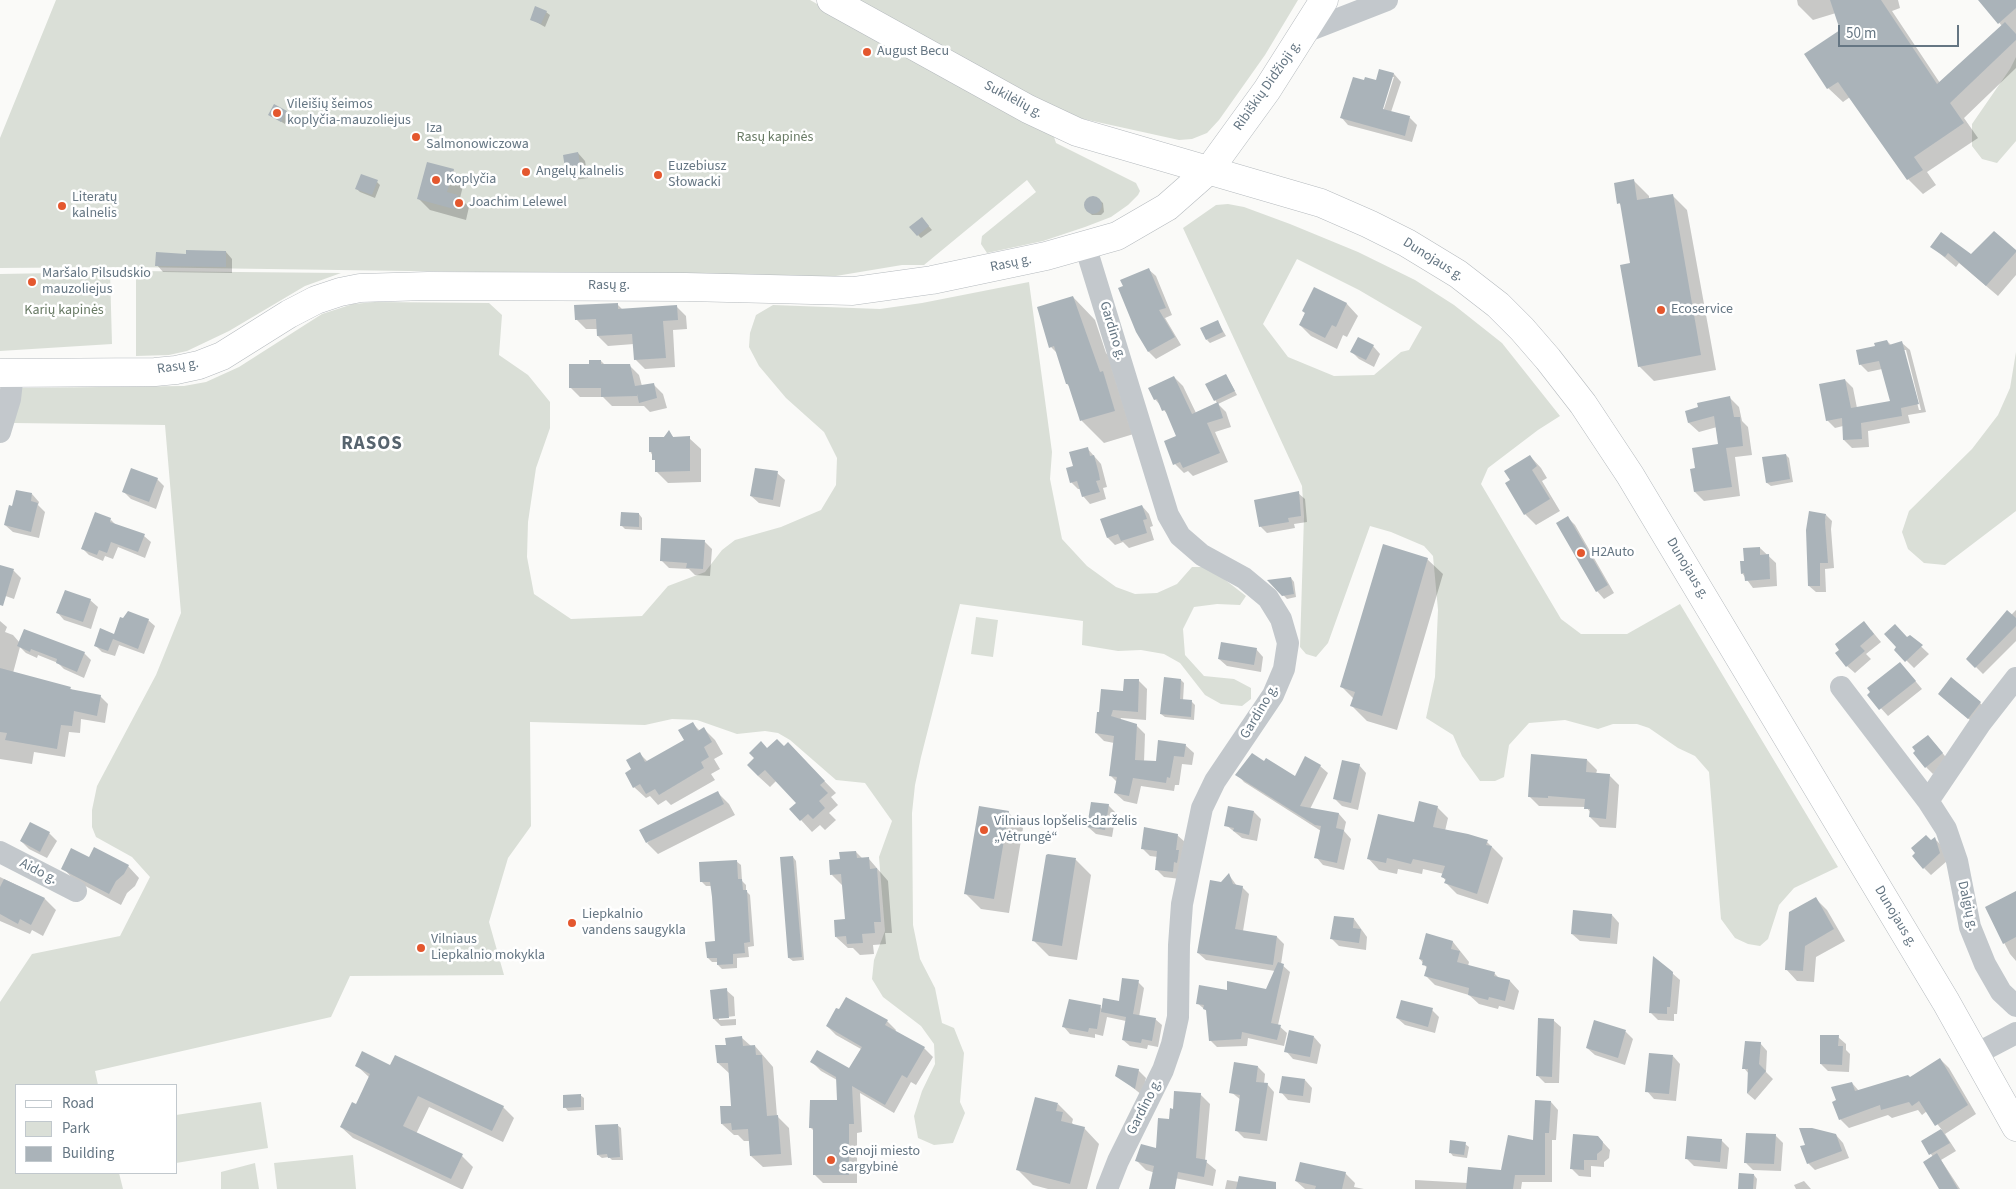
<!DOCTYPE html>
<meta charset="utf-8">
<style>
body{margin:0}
#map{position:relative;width:2016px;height:1189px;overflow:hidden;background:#fafaf8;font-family:"Source Sans 3",sans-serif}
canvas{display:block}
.legend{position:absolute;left:15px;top:1084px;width:162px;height:90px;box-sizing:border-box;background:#fff;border:1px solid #c1c8cd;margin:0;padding:6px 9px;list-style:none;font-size:15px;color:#657683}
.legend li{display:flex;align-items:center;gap:10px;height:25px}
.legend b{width:25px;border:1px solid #c1c8cd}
.scale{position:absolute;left:1838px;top:25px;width:121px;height:22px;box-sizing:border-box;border:2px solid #657683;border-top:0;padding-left:6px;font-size:15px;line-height:18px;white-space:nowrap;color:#657683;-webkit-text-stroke:4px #fff;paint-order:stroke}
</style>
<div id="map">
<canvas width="2016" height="1189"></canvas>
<ul class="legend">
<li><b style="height:6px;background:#fff"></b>Road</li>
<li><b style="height:14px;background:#dadfd7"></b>Park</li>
<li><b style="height:14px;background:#aab3b9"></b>Building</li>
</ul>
<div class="scale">50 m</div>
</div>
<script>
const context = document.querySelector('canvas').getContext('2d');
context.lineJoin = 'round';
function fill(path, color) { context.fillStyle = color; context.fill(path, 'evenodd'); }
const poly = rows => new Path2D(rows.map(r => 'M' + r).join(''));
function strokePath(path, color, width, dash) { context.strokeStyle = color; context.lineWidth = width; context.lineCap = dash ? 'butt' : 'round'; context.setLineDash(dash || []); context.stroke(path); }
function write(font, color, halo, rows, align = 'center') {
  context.font = font + ' "Source Sans 3",sans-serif'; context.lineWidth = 5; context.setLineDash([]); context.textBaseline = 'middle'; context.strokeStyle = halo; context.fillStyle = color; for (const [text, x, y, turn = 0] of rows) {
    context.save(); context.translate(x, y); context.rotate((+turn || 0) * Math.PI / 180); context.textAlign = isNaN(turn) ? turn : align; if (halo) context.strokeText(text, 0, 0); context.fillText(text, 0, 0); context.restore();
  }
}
fill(poly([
 [56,0,810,0,1053,134,1056,143,1136,183,1140,191,1138,195,1128,205,1111,217,1085,227,1043,241,987,253,981,244,982,236,1036,192,1027,180,924,265,902,265,830,277,128,267,0,268,0,138],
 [852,0,1298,0,1265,55,1219,120,1207,133,1192,139,1179,140,1079,118,1055,108],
 [2016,57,2016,141,1997,163,1982,159,1972,146,1972,124,2010,69],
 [1228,204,1244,207,1290,224,1358,252,1415,280,1454,305,1502,343,1560,416,1538,430,1488,468,1481,484,1561,619,1581,634,1627,634,1680,604,1838,867,1794,888,1779,905,1768,939,1760,946,1748,944,1735,938,1721,919,1709,772,1695,756,1678,748,1649,728,1637,724,1613,724,1598,729,1565,720,1529,723,1509,745,1504,777,1495,781,1480,781,1462,756,1453,735,1426,718,1435,677,1438,610,1433,556,1424,546,1391,532,1370,526,1328,643,1316,657,1306,654,1300,647,1304,516,1302,486,1183,228,1216,205],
 [1297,259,1359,290,1422,327,1409,350,1401,352,1374,375,1334,376,1288,357,1263,324],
 [136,271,341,273,305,286,229,331,187,351,169,355,136,356],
 [110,272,112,344,0,351,0,274],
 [1029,282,1052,452,1050,479,1062,539,1087,566,1116,587,1135,594,1157,593,1177,584,1192,567,1202,567,1215,572,1246,596,1240,605,1217,604,1194,607,1183,629,1185,655,1204,676,1234,679,1251,688,1251,699,1242,706,1221,704,1205,695,1180,663,1164,654,1141,650,1118,651,1082,645,1083,621,960,604,921,757,915,785,912,813,913,925,920,959,935,988,942,1023,954,1028,964,1053,960,1102,965,1113,953,1143,934,1145,918,1138,914,1116,922,1091,935,1064,934,1044,921,1026,883,997,872,979,874,960,885,931,879,857,892,821,865,783,836,780,790,740,778,733,765,731,737,734,697,720,672,719,645,725,530,722,531,826,508,858,489,922,504,975,350,976,331,1017,95,1071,98,1085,16,1085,16,1173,119,1173,123,1189,0,1189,0,1002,32,954,120,936,150,877,132,857,96,837,92,827,92,810,97,786,156,675,181,613,165,425,14,423,17,388,184,386,206,382,239,367,322,314,353,304,375,302,489,303,502,315,499,355,528,375,550,402,550,428,536,468,528,522,527,557,534,594,571,619,642,616,668,586,705,572,722,550,735,540,781,527,821,510,836,485,837,458,824,432,786,398,759,366,749,347,750,333,756,315,773,305,880,309,922,303],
 [2016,352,2016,511,1945,565,1924,563,1908,549,1902,532,1909,511,1972,449,1998,415,2010,388],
 [976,617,998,620,993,657,971,654],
 [261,1102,268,1148,176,1163,176,1115],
 [353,1155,356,1189,277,1189,274,1163],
 [255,1163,259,1189,221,1189,221,1172]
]), '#dadfd7');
fill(poly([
 [1797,0,1898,0,1900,8,1892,11,1940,83,2002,26,1979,0,2016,0,2016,68,1964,118,1978,138,1927,172,1936,185,1923,194,1908,179,1850,97,1843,102,1828,88,1841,30,1836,13,1813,20,1798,5],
 [546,12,550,15,545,27,531,19],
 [1380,70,1394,74,1401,82,1391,112,1409,117,1417,125,1412,142,1348,125,1341,117,1365,82,1376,82],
 [1392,77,1394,77,1382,115,1380,114],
 [286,112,289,115,285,124,270,115],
 [578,153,585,161,588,178,574,180,567,173],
 [453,170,464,182,460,198,469,207,466,220,430,210,419,199],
 [1633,180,1649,196,1649,199,1672,195,1687,210,1716,370,1654,381,1639,366,1632,264,1622,206,1619,203],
 [377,182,380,185,375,198,360,192,357,189],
 [1091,197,1095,197,1103,203,1104,212,1101,215,1092,215,1085,208,1085,203],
 [925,222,932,230,921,238,918,235],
 [1932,247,1972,255,2016,252,2016,275,1998,296,1959,263,1956,267],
 [226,252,232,259,232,273,163,272,157,265,187,255],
 [1148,269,1156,276,1172,315,1165,318,1181,345,1156,359,1149,352],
 [1315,289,1347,304,1358,316,1347,337,1343,335,1337,349,1311,336,1300,325],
 [1073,297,1095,320,1106,353,1110,357,1137,433,1104,443,1082,421,1071,388,1067,384,1057,353,1051,347],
 [617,304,623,310,676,306,686,316,687,329,673,330,675,367,645,369,635,359,634,344,608,346,598,336,598,329,586,329,576,319],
 [1218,322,1226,336,1210,343,1207,340],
 [1887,341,1891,345,1902,343,1910,350,1926,412,1908,415,1910,423,1868,431,1869,447,1852,448,1844,440,1843,426,1835,428,1827,420,1845,380,1853,388,1857,408,1891,402,1882,369,1868,372,1860,364,1876,347],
 [1903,350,1906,350,1921,410,1919,410],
 [1373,346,1380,354,1374,367,1359,359,1352,352],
 [601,361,605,365,629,365,639,375,642,386,653,384,663,394,667,408,650,412,644,406,612,406,603,397,580,397,570,387,591,365],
 [1226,375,1237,395,1218,404,1226,412,1231,427,1215,432,1228,462,1193,476,1188,471,1184,473,1175,464,1177,437,1168,415,1155,399,1174,377,1183,386,1196,413,1217,403,1207,385],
 [1730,398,1739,407,1742,421,1748,427,1752,455,1735,457,1740,496,1704,501,1695,492,1696,469,1719,445,1717,427,1699,432,1689,423,1686,412],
 [669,432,674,438,689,438,701,449,701,482,668,483,656,471,656,462,650,451],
 [1087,448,1101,464,1107,487,1103,488,1106,499,1090,504,1083,496,1081,489,1078,489,1071,482,1075,467],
 [1786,455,1789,458,1793,482,1771,486,1767,483,1763,458],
 [1530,456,1541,468,1547,478,1542,481,1560,511,1536,525,1525,514,1512,480],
 [777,473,785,480,780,507,759,503,751,496],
 [157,479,164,486,156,509,131,499,124,492],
 [1298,493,1305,499,1307,522,1294,524,1295,528,1267,533,1261,527,1256,501],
 [32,494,39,502,38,505,45,512,39,538,13,532,5,525],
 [1142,506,1149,514,1153,526,1150,527,1154,540,1129,548,1123,542,1115,545,1108,538,1102,519],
 [639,514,642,518,642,530,625,529,621,525],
 [1826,515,1832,521,1831,529,1834,568,1825,569,1826,592,1816,592,1809,586],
 [1567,517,1575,525,1614,593,1604,599,1597,591],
 [111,520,118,527,144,536,151,542,145,558,118,547,113,559,105,556,103,561,89,555,82,548],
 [705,542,712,549,710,576,695,575,689,569,669,568,661,560],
 [1760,548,1776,563,1777,586,1753,588,1742,573,1745,562],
 [1427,559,1443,574,1397,730,1367,721,1352,706,1354,699,1342,687],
 [0,566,14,571,21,578,14,599,0,594],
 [1291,578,1294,582,1296,597,1287,599,1270,581],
 [90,600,98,607,91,629,64,620,57,612],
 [2016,610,2016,641,1983,674,1968,659],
 [148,620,155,626,144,654,119,645,115,656,102,652,95,645],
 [0,621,7,627,5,632,13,635,20,643,84,653,91,660,84,678,64,669,58,663,38,655,37,658,26,653,20,647,13,673,70,688,73,691,100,696,108,704,105,723,81,719,80,733,69,732,65,757,34,752,32,764,0,759],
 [1871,630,1881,642,1866,654,1871,659,1855,673,1847,666,1841,650],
 [1910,636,1929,654,1914,668,1896,650],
 [1256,649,1263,657,1261,672,1227,666,1219,659],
 [1907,671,1922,689,1888,716,1869,695],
 [1181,680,1184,683,1183,701,1192,702,1195,705,1194,720,1165,717,1161,714],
 [1139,681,1147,689,1146,720,1121,718,1120,720,1136,725,1145,734,1144,762,1157,763,1185,745,1194,753,1192,765,1182,764,1179,785,1175,785,1174,791,1141,786,1137,804,1124,801,1115,793,1118,783,1111,776,1114,743,1104,741,1096,733,1125,693],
 [1947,701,1980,703,1987,710,1976,725],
 [692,723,700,731,704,729,715,740,723,754,714,759,720,769,711,774,715,780,671,805,666,800,658,805,650,796,646,798,634,787,632,770,640,754,648,762,685,740],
 [1935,744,1949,761,1933,774,1926,767],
 [784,747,799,755,836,793,831,797,838,805,829,813,836,820,825,830,820,825,812,832,791,809,798,803,777,780,770,787,758,776,767,749],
 [1587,760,1597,770,1596,774,1609,775,1619,785,1616,828,1600,827,1590,817,1591,813,1586,807,1539,806,1529,796],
 [1359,765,1366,773,1358,810,1342,806,1335,799],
 [1320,766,1328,773,1310,809,1339,814,1346,822,1344,831,1351,839,1344,870,1323,865,1316,857,1321,831,1244,782,1237,774,1295,777],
 [717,792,729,804,735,815,658,854,647,843],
 [1108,805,1116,813,1112,837,1096,834,1088,827],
 [1437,807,1448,818,1445,831,1487,842,1503,858,1488,904,1457,894,1446,883,1446,881,1443,877,1444,874,1423,869,1422,874,1398,869,1397,874,1379,870,1368,858],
 [1008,812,1023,828,1009,913,981,909,966,894],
 [1254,812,1261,819,1257,841,1242,838,1226,825],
 [49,833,57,841,47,858,29,849,21,841],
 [1177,835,1185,842,1180,879,1164,877,1156,869,1158,857,1150,856,1143,849],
 [1935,839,1942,846,1947,861,1931,875,1924,868],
 [856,852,863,859,869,859,888,881,892,933,885,933,886,944,873,945,874,954,860,955,853,948,848,948,836,937,846,921,844,887,832,875,841,860],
 [1048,855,1076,860,1091,875,1077,960,1049,956,1033,940],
 [793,857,796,861,804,960,793,961,789,958],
 [89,858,128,866,139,878,135,886,127,893,121,905,74,880,63,868],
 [736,861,741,865,742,881,746,885,746,891,750,895,754,946,748,947,749,957,737,958,737,968,722,969,718,965,718,962,712,962,708,958,717,942,712,886,706,886,702,882],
 [1229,875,1237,886,1242,887,1249,894,1243,931,1277,937,1284,944,1281,964,1290,972,1278,1025,1287,1033,1284,1046,1248,1038,1247,1046,1217,1047,1210,1040,1208,1012,1197,1003,1228,991,1267,990,1275,971,1206,960,1198,953,1222,884],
 [0,877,45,899,56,910,43,936,32,930,30,934,0,921],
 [2016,893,2016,961,2010,954,1986,908],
 [1815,898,1827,910,1845,941,1816,957,1814,982,1797,981,1786,969],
 [1612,915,1619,923,1617,944,1580,941,1572,934],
 [1354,919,1367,937,1366,950,1339,946,1332,939],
 [1427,935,1453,942,1469,962,1468,966,1494,973,1500,979,1510,981,1519,991,1514,1010,1499,1006,1498,1009,1479,1004,1469,995,1435,985,1425,975,1427,968,1420,959],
 [1672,973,1680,980,1677,1014,1674,1014,1674,1021,1658,1020,1650,1012],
 [1138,982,1144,988,1139,1017,1155,1019,1162,1025,1158,1047,1148,1045,1147,1049,1130,1046,1123,1040,1126,1021,1107,1017,1103,1036,1095,1034,1095,1038,1070,1034,1064,1027,1100,1007,1102,1009,1120,1002],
 [726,990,734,997,735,1016,719,1018,719,1020,736,1019,736,1025,721,1026,714,1019],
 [1432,1010,1439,1017,1435,1033,1405,1025,1397,1018],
 [1553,1020,1561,1027,1559,1083,1545,1083,1537,1075],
 [887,1021,896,1030,895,1032,924,1048,933,1057,916,1085,911,1082,894,1113,860,1093,862,1132,857,1133,857,1183,823,1183,814,1174,814,1131,810,1127,838,1101,837,1080,821,1071,812,1062,849,1070,861,1049,836,1035,827,1026],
 [1595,1022,1626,1032,1633,1039,1625,1065,1595,1055,1587,1048],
 [1314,1037,1321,1045,1317,1064,1293,1059,1286,1051],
 [1838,1037,1846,1044,1846,1050,1850,1054,1849,1072,1828,1071,1821,1064],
 [742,1038,751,1046,755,1046,773,1067,777,1116,789,1128,792,1165,763,1167,751,1156,750,1141,744,1141,738,1135,734,1135,722,1124,732,1107,730,1074,718,1063,727,1046],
 [1760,1043,1767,1051,1766,1072,1773,1079,1755,1100,1748,1094,1749,1074,1744,1068],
 [1673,1056,1680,1064,1676,1101,1654,1099,1647,1091],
 [1940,1059,1949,1068,1976,1114,1945,1134,1956,1151,1941,1160,1960,1189,1941,1189,1933,1157,1923,1142,1942,1130,1927,1111,1922,1115,1918,1110,1892,1118,1888,1115,1849,1128,1840,1119,1852,1083,1859,1091,1910,1078],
 [356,1065,391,1067,503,1107,514,1118,503,1142,429,1107,416,1134,462,1156,473,1167,463,1189,461,1189,353,1138,341,1127,356,1106,370,1078],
 [1258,1067,1265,1074,1264,1084,1267,1084,1274,1092,1267,1141,1244,1138,1236,1130,1241,1100,1231,1092],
 [1138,1070,1146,1078,1142,1095,1117,1075],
 [1305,1080,1312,1088,1310,1103,1288,1100,1281,1092],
 [1200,1094,1210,1104,1205,1161,1216,1170,1213,1186,1165,1176,1146,1170,1136,1160,1157,1150,1174,1110],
 [580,1095,584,1098,584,1110,568,1111,565,1107],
 [1551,1102,1558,1110,1556,1140,1552,1140,1552,1182,1522,1182,1521,1189,1415,1189,1415,1180,1468,1183,1502,1172,1534,1141],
 [1058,1104,1073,1119,1072,1123,1075,1126,1084,1128,1099,1144,1087,1189,1048,1189,1033,1185,1018,1170],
 [617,1125,621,1128,623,1160,612,1160,609,1157,602,1158,598,1155],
 [1775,1135,1783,1143,1781,1171,1753,1170,1746,1163],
 [1836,1135,1843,1143,1849,1158,1815,1170,1808,1163],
 [1598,1137,1610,1150,1609,1158,1604,1162,1604,1167,1591,1166,1591,1177,1579,1176,1572,1169],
 [1721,1140,1729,1148,1727,1169,1694,1166,1686,1158],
 [1465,1144,1469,1147,1467,1158,1453,1156,1450,1152],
 [1345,1173,1355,1183,1354,1187,1364,1189,1305,1189,1296,1181],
 [1754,1175,1757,1179,1756,1189,1739,1189],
 [1227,1180,1239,1182,1270,1182,1276,1189,1225,1189],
 [1804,1181,1811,1189,1796,1189,1794,1185]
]), '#0003');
fill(poly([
 [1830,0,1881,0,1937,84,2005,22,2016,34,2016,40,1950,103,1964,123,1914,157,1923,170,1907,180,1838,82,1827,89,1804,54,1840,30],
 [1978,0,2016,0,2016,8,1998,24],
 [535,6,547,11,541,24,530,20],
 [1379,69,1394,73,1383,109,1410,116,1405,136,1340,118,1353,77,1364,80,1365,77,1376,80],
 [274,104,287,111,281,122,268,115],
 [578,152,581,171,566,174,563,155],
 [427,162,454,169,447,192,458,195,454,209,417,199],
 [361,174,378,180,372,195,355,189],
 [1634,179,1637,200,1673,194,1701,355,1638,367,1620,265,1630,263,1620,203,1617,204,1614,183],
 '1084 205a9 9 0 1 1 18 0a9 9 0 1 1-18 0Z',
 [922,217,929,226,917,236,909,227],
 [1994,231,2016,250,2016,252,1986,286,1948,253,1945,257,1930,247,1941,232,1971,254],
 [186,250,226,251,226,267,155,266,156,252,186,254],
 [1149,268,1166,308,1159,310,1175,337,1148,352,1136,332,1118,288,1123,286,1120,280],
 [1314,287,1347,303,1336,327,1332,325,1325,338,1299,325,1305,313,1302,311],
 [1073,296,1100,372,1103,371,1115,411,1080,421,1068,384,1066,384,1054,346,1049,348,1037,307],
 [618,303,618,309,677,305,678,320,663,321,666,358,634,360,632,334,597,336,596,319,575,320,574,305],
 [1218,320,1223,332,1206,340,1200,328],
 [1358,337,1374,345,1366,360,1350,352],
 [1887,340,1889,345,1902,341,1919,404,1901,408,1902,416,1861,423,1862,439,1843,440,1842,418,1826,421,1819,384,1845,379,1851,408,1890,401,1879,361,1859,365,1856,350,1875,346,1874,343],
 [589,360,601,360,601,364,630,364,635,386,654,383,657,398,639,403,637,394,637,396,601,397,601,388,569,388,569,364,589,364],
 [1226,374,1235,391,1214,401,1205,384],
 [1174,376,1192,414,1218,402,1223,418,1207,423,1220,453,1183,468,1180,462,1173,465,1164,441,1176,436,1165,410,1162,411,1157,399,1154,400,1148,388],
 [1730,396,1734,417,1740,417,1743,446,1726,448,1732,487,1694,492,1690,469,1695,468,1692,448,1718,444,1714,416,1688,423,1685,411,1698,407,1697,403],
 [669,430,673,437,690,436,690,471,655,472,655,460,652,460,652,452,649,452,649,437,664,437],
 [1088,447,1090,456,1094,455,1099,474,1100,480,1096,481,1100,492,1082,497,1077,481,1070,483,1066,468,1073,466,1069,452],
 [1786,454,1790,479,1766,483,1762,457],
 [1530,455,1537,466,1532,470,1550,499,1524,515,1505,483,1510,480,1504,471],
 [131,468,158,478,149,502,122,492],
 [755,468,778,471,773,500,750,496],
 [16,490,32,493,31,501,38,503,31,532,4,525,9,505,12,506],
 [1299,491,1301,516,1288,518,1289,522,1259,527,1254,500],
 [1142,505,1147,519,1143,520,1147,533,1121,541,1118,534,1107,538,1100,519],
 [1809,511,1826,514,1825,522,1828,563,1820,563,1820,586,1808,586,1806,530],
 [95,512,111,518,110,522,145,534,138,552,111,542,107,553,99,550,97,555,81,549],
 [621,512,639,513,639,527,620,526],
 [1568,516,1608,585,1596,592,1556,523],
 [661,538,705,540,703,569,686,568,687,563,660,561],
 [1383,544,1428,558,1382,716,1350,706,1355,692,1340,687],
 [1760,547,1760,555,1769,554,1770,579,1745,581,1744,573,1741,574,1740,561,1744,561,1743,548],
 [0,565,14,569,3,606,0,605],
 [1291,577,1294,594,1282,596,1267,580],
 [65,590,91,599,83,622,56,613],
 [2007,610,2016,618,2016,626,1975,668,1966,659],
 [128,611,149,619,138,649,113,639,108,651,94,646,100,628,114,634,120,617,123,618],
 [1864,621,1874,634,1860,646,1865,651,1846,667,1835,653,1839,650,1835,644],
 [1895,624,1907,637,1910,635,1923,645,1905,662,1894,650,1896,647,1884,634],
 [24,629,85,652,77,672,56,663,57,659,31,649,30,652,17,646],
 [1221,642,1257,648,1254,665,1218,659],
 [1900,662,1916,681,1879,710,1867,695,1870,692,1867,688],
 [0,668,71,687,70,689,101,695,97,716,74,711,72,726,61,725,57,749,5,740,7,733,0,732],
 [1164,677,1181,679,1180,699,1192,700,1191,717,1160,714],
 [1951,677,1981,702,1968,719,1938,694],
 [1124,679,1139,679,1138,712,1113,710,1111,716,1137,724,1135,760,1156,761,1158,740,1186,744,1184,757,1174,756,1170,778,1167,777,1166,783,1133,778,1129,796,1114,793,1117,777,1109,776,1114,736,1095,733,1097,712,1099,712,1101,689,1123,691],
 [693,722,698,731,704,727,712,742,704,747,709,757,701,762,704,768,659,795,655,789,646,794,640,784,633,788,625,773,631,769,626,760,640,752,645,762,684,740,678,730],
 [1928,735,1943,753,1925,768,1913,753,1915,751,1912,747],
 [777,739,784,746,788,742,825,781,820,785,828,793,819,801,825,808,813,819,808,814,800,821,789,809,796,803,765,770,758,776,747,765,754,758,749,753,761,741,767,748],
 [1252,753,1264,761,1266,758,1295,776,1305,756,1321,765,1300,806,1339,813,1336,828,1344,830,1337,863,1314,858,1321,826,1315,825,1235,775],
 [1531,754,1587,759,1586,772,1610,774,1606,819,1589,817,1590,809,1584,809,1585,799,1548,796,1548,798,1528,797],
 [1342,760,1360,764,1351,803,1333,799],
 [718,791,724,804,646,843,639,830],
 [1419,801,1438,806,1433,827,1468,834,1488,840,1486,845,1492,846,1477,894,1444,883,1446,879,1441,877,1445,866,1413,859,1411,864,1387,858,1386,863,1367,859,1378,814,1414,822],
 [1091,802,1109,804,1105,830,1087,827],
 [979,806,1009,811,994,899,964,894],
 [1228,806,1254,811,1249,835,1233,831,1234,828,1224,826],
 [30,822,50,832,40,852,20,841],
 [1144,827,1178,834,1176,850,1179,850,1178,858,1177,863,1174,862,1173,872,1155,870,1157,851,1141,849],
 [1926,835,1931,840,1935,837,1940,853,1923,869,1912,856,1915,853,1911,848],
 [94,847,129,865,124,874,116,881,109,894,61,869,71,848,89,857],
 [856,851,857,858,869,857,870,869,877,868,881,922,874,922,875,933,862,934,863,943,847,944,846,936,835,937,834,920,845,919,841,874,830,875,829,860,840,859,839,852],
 [1048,854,1076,858,1062,946,1032,941,1046,855],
 [793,856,802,957,788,958,780,857],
 [737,860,738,879,742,879,743,890,747,890,750,942,744,943,745,953,733,954,733,964,717,965,717,958,707,958,705,942,715,941,712,897,710,882,700,882,699,862],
 [1229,873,1233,884,1243,886,1235,929,1277,936,1273,965,1197,953,1210,880,1221,882],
 [4,879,45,898,31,925,20,919,18,924,0,914,0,887],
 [2016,891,2016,937,2003,944,1985,907],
 [1816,897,1834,929,1805,946,1803,971,1785,970,1789,912],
 [1573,910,1612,914,1610,938,1571,934],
 [1334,916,1354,918,1353,928,1361,929,1359,943,1330,939],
 [1426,933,1453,941,1451,949,1460,951,1457,962,1495,972,1494,976,1510,980,1505,1001,1489,997,1488,1000,1468,995,1469,988,1424,976,1427,966,1422,965,1423,960,1419,959],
 [1653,956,1673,972,1670,1007,1667,1007,1667,1014,1649,1013],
 [1278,962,1284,964,1271,1023,1281,1025,1277,1040,1242,1032,1241,1039,1209,1041,1206,1010,1203,1009,1204,1005,1196,1004,1199,985,1227,990,1227,981,1266,989],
 [1122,978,1139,980,1133,1014,1156,1018,1152,1041,1142,1039,1141,1043,1122,1040,1126,1017,1101,1012,1103,998,1119,1001],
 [727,988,729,1018,713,1019,710,990],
 [846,997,888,1020,885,1025,925,1047,907,1078,902,1075,885,1105,852,1086,854,1124,849,1124,849,1175,813,1175,813,1128,809,1128,810,1100,837,1100,836,1077,810,1062,817,1050,849,1068,862,1047,826,1026,836,1008,839,1009],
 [1069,999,1101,1005,1097,1029,1089,1028,1088,1032,1062,1027],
 [1401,1000,1433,1008,1428,1027,1396,1018],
 [1538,1018,1554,1019,1552,1077,1536,1076],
 [1594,1020,1626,1030,1618,1058,1586,1048],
 [1289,1030,1314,1036,1310,1057,1284,1052],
 [1820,1035,1839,1035,1838,1046,1843,1046,1842,1065,1820,1064],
 [742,1036,743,1046,755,1045,756,1055,762,1055,767,1116,778,1115,781,1154,750,1156,748,1129,732,1130,731,1123,721,1124,720,1106,731,1106,728,1063,717,1063,715,1045,726,1045,725,1038],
 [1745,1041,1761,1042,1759,1064,1766,1071,1747,1094,1748,1069,1742,1069],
 [362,1051,390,1065,395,1055,504,1106,492,1131,418,1096,403,1126,463,1154,451,1179,340,1127,352,1102,356,1104,370,1074,355,1066],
 [1649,1053,1673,1055,1669,1094,1645,1092],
 [1940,1058,1968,1105,1935,1126,1919,1101,1912,1106,1909,1102,1881,1110,1880,1105,1839,1120,1832,1102,1836,1100,1831,1087,1852,1082,1855,1091,1908,1075,1910,1077],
 [1234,1062,1258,1066,1256,1082,1268,1083,1260,1134,1235,1131,1240,1095,1229,1093],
 [1118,1065,1139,1069,1135,1089,1115,1076],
 [1282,1076,1305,1079,1303,1096,1279,1093],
 [1174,1091,1201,1093,1196,1158,1207,1160,1204,1177,1178,1172,1175,1189,1149,1189,1154,1166,1135,1161,1141,1144,1156,1148,1158,1118,1169,1119,1170,1108,1173,1109],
 [581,1094,581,1107,563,1108,563,1095],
 [1035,1097,1058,1103,1056,1111,1063,1112,1061,1121,1085,1127,1070,1184,1016,1170],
 [1535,1100,1551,1101,1549,1133,1545,1133,1545,1175,1515,1175,1513,1189,1466,1189,1468,1167,1501,1170,1508,1135,1533,1140],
 [618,1124,620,1157,608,1158,607,1154,597,1155,595,1125],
 [1799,1128,1812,1128,1836,1134,1842,1151,1807,1164,1800,1146,1805,1145],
 [1941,1129,1950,1143,1929,1155,1921,1141],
 [1746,1133,1776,1134,1774,1164,1744,1163],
 [1573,1134,1598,1136,1603,1142,1602,1150,1597,1154,1597,1160,1584,1160,1584,1170,1570,1169],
 [1687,1136,1722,1139,1720,1162,1685,1159],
 [1450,1140,1466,1142,1464,1155,1449,1153],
 [1937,1153,1958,1189,1939,1189,1923,1162],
 [1300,1162,1346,1172,1342,1189,1315,1189,1316,1186,1295,1181],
 [1739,1173,1754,1174,1753,1189,1738,1189],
 [1239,1176,1276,1182,1276,1189,1236,1189]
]), '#aab3b9');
const major = poly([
 [831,0,1028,109,1077,132,1321,203,1369,224,1407,243,1458,274,1498,305,1522,329,1548,359,1583,404,1630,475,1946,1002,2016,1127],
 [0,373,155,372,176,370,199,365,222,356,289,314,316,300,340,292,360,288,428,286,686,287,853,291,932,280,1046,256,1117,236,1167,207,1209,170,1267,90,1324,0]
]);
strokePath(major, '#b5babe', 29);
strokePath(poly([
 [1305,32,1387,0],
 [1085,245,1168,515,1180,536,1202,555,1244,578,1268,598,1281,619,1288,643,1284,669,1273,695,1215,781,1202,808,1182,904,1179,945,1178,1017,1172,1044,1163,1070,1118,1161,1107,1189],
 [0,432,10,399,13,373],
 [1841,687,1928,801,1946,829,1957,861,1970,927,1985,964,2001,992,2016,1006],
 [1928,801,1980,724,2016,678],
 [0,852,76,891],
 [1976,1054,2016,1033]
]), '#c3c8cc', 22);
strokePath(major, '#fff', 28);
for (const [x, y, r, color] of [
 [867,52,5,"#e4572e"],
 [277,113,5,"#e4572e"],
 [416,137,5,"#e4572e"],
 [526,172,5,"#e4572e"],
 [658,175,5,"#e4572e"],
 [436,180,5,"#e4572e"],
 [459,203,5,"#e4572e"],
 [62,206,5,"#e4572e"],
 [32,282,5,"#e4572e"],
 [1661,310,5,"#e4572e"],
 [1581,553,5,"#e4572e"],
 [984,830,5,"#e4572e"],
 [572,923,5,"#e4572e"],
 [421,948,5,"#e4572e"],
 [831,1160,5,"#e4572e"]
]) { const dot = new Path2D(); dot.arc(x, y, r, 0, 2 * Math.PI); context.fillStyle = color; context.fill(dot); strokePath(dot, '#fff', 2); }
write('14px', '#657683', '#fff', [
 ["August Becu",877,52],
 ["Vileišių šeimos",287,105],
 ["koplyčia-mauzoliejus",287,121],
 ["Iza",426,129],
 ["Salmonowiczowa",426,145],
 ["Euzebiusz",668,167],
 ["Słowacki",668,183],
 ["Angelų kalnelis",536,172],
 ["Koplyčia",446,180],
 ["Literatų",72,198],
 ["kalnelis",72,214],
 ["Joachim Lelewel",469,203],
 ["Maršalo Pilsudskio",42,274],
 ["mauzoliejus",42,290],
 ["Ecoservice",1671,310],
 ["H2Auto",1591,553],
 ["Vilniaus lopšelis-darželis",994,822],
 ["„Vėtrungė“",994,838],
 ["Liepkalnio",582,915],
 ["vandens saugykla",582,931],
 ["Vilniaus",431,940],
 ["Liepkalnio mokykla",431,956],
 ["Senoji miesto",841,1152],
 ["sargybinė",841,1168]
], 'left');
write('14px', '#657683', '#fff', [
 ["Ribiškių Didžioji g.",1268,86,-55],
 ["Sukilėlių g.",1013,100,28],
 ["Dunojaus g.",1433,260,32],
 ["Rasų g.",1011,264,-12],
 ["Rasų g.",609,286],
 ["Gardino g.",1112,331,73],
 ["Rasų g.",178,367,-9],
 ["Dunojaus g.",1687,569,59],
 ["Gardino g.",1260,712,-59],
 ["Aido g.",38,872,27],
 ["Dalgių g.",1967,906,77],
 ["Dunojaus g.",1895,917,59],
 ["Gardino g.",1145,1107,-63]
]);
write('14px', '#687a64', '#fff', [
 ["Rasų kapinės",775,138],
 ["Karių kapinės",64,311]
]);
context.letterSpacing = '1px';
write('bold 19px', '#57646e', '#fff', [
 ["RASOS",372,445]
]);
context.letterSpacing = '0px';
</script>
